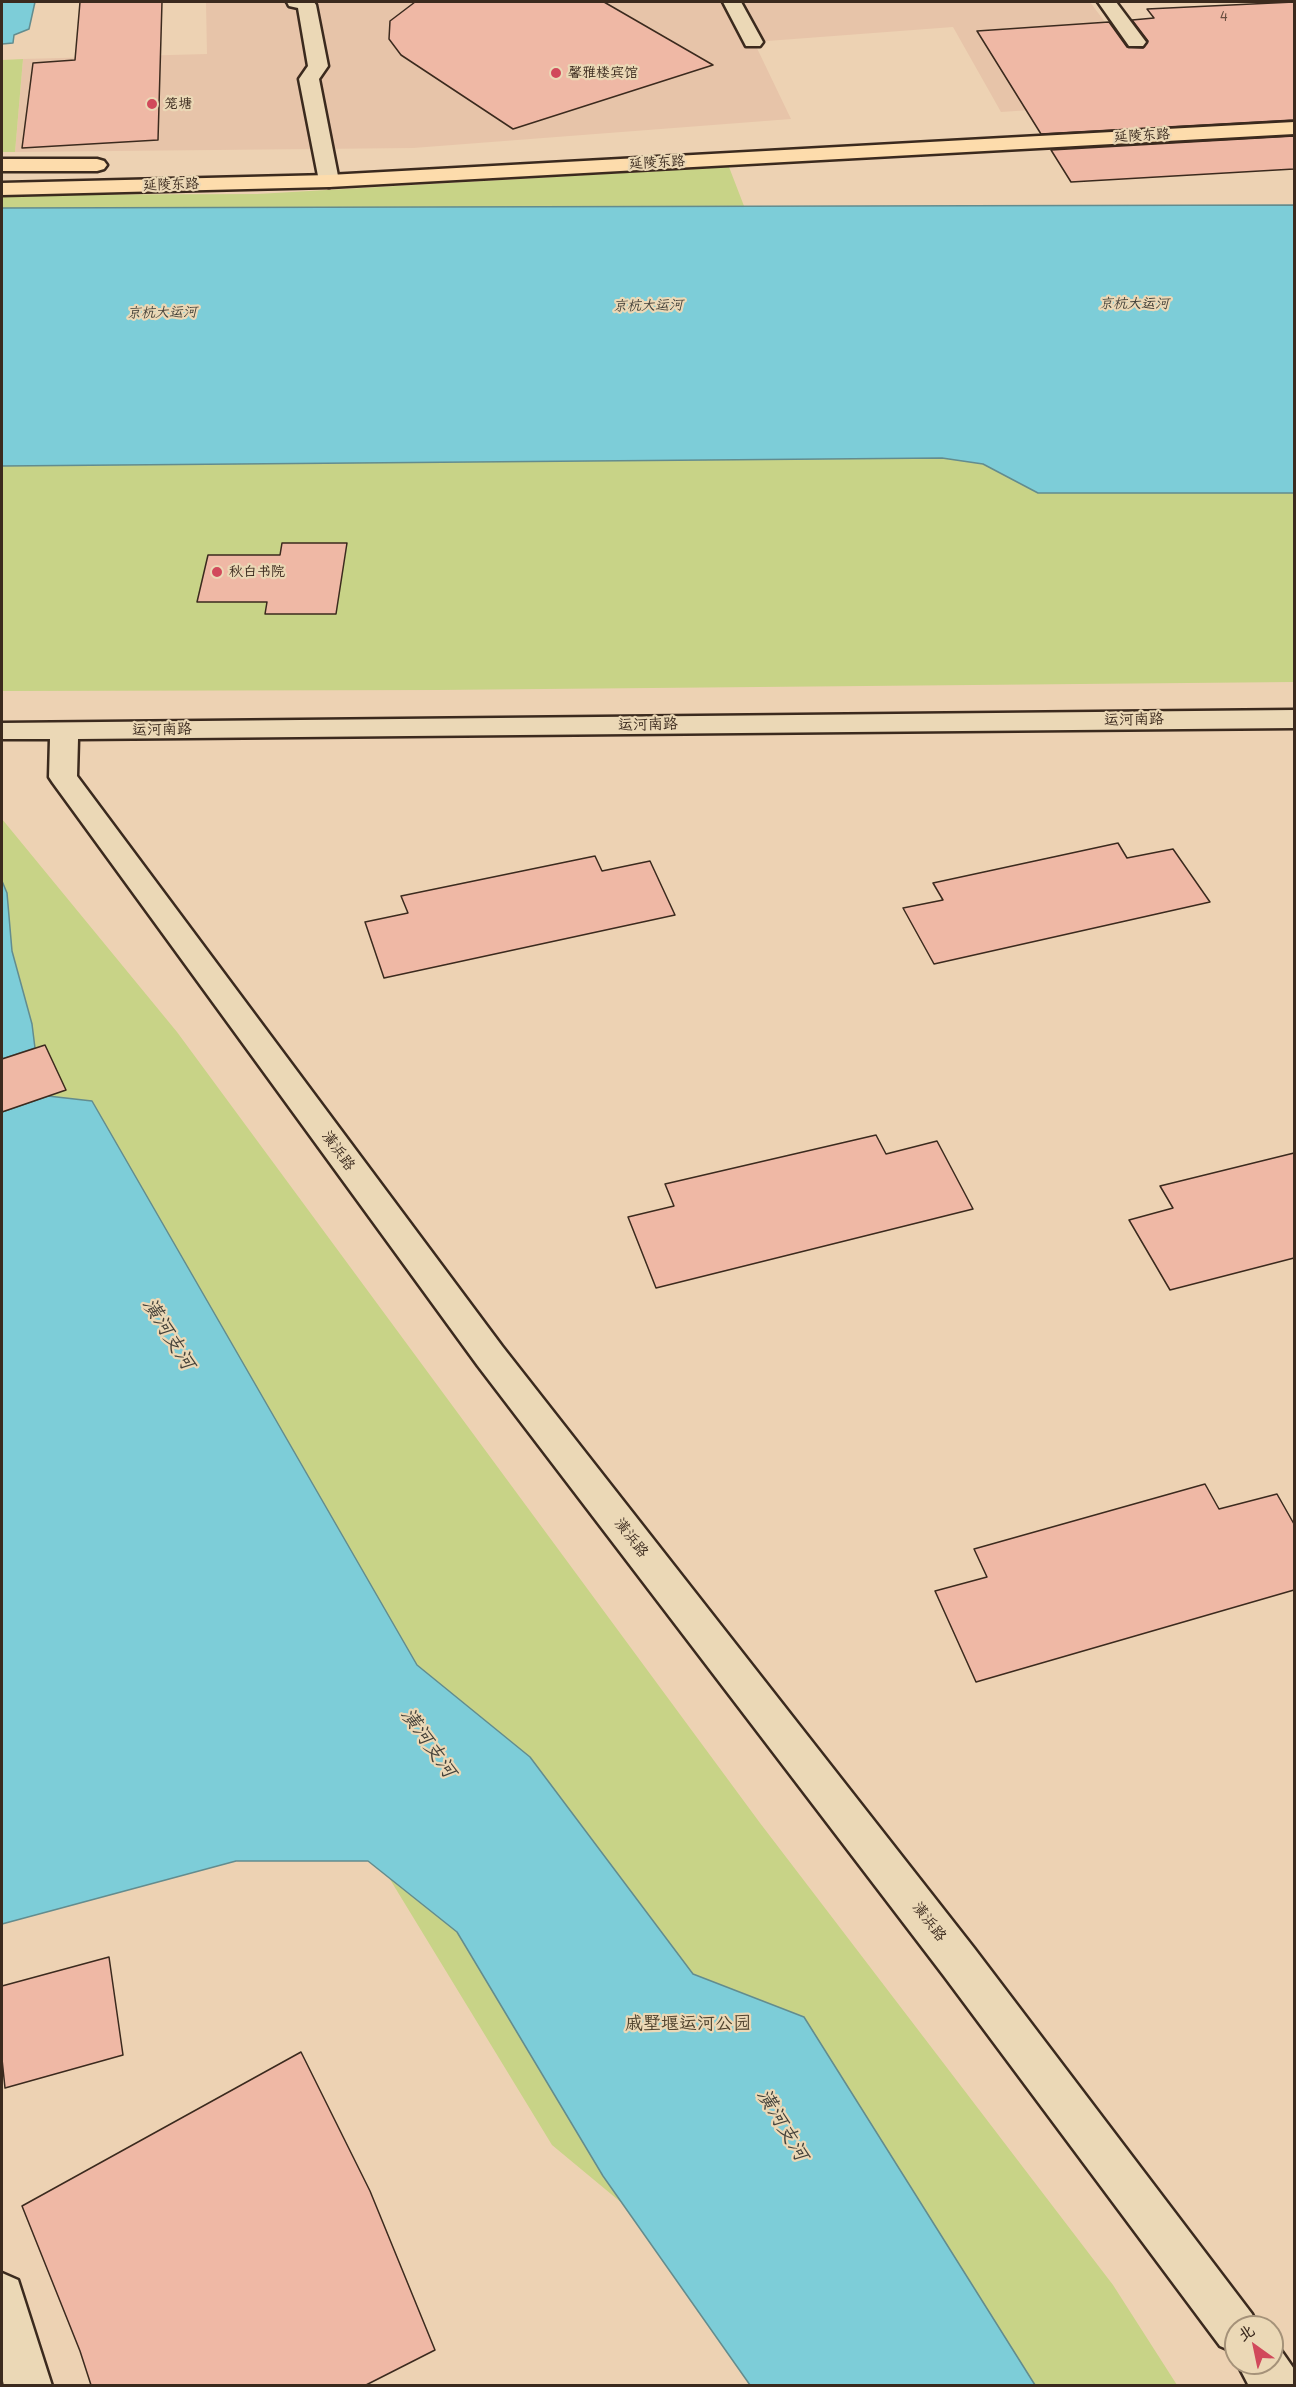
<!DOCTYPE html>
<meta charset="utf-8">
<style>
body{margin:0}
#map{position:relative;width:1296px;height:2387px;overflow:hidden;background:#edd2b3;font-family:"Playpen Sans","LXGW WenKai TC",sans-serif}
canvas{display:block}
.frame{position:absolute;inset:0;border:3px solid #3b2a1e;pointer-events:none}
.north{position:absolute;left:1224px;top:2315px;width:60px;height:60px;box-sizing:border-box;background:#ebd8b6;border:2px solid #a59279;border-radius:50%;rotate:327deg;font-size:16px;font-weight:700;line-height:24px;text-align:center;color:#3b2a1e}
.north::after{content:'';display:block;margin:auto;width:21px;height:27px;background:#d1495b;clip-path:polygon(50% 0,100% 100%,50% 72%,0 100%)}
</style>
<div id="map">
<canvas width="1296" height="2387"></canvas>
<div class="frame"></div>
<div class="north">北</div>
</div>
<script>
const context = document.querySelector('canvas').getContext('2d');
context.lineJoin = 'round';
function fill(path, color) { context.fillStyle = color; context.fill(path, 'evenodd'); }
const poly = rows => new Path2D(rows.map(r => 'M' + r).join(''));
function strokePath(path, color, width, dash) { context.strokeStyle = color; context.lineWidth = width; context.lineCap = dash ? 'butt' : 'round'; context.setLineDash(dash || []); context.stroke(path); }
function write(font, color, halo, rows, align = 'center') {
  context.font = font + ' "Playpen Sans","LXGW WenKai TC",sans-serif'; context.lineWidth = 4.5; context.setLineDash([]); context.textBaseline = 'middle'; context.strokeStyle = halo; context.fillStyle = color; for (const [text, x, y, turn = 0] of rows) {
    context.save(); context.translate(x, y); context.rotate((+turn || 0) * Math.PI / 180); context.textAlign = isNaN(turn) ? turn : align; if (halo) context.strokeText(text, 0, 0); context.fillText(text, 0, 0); context.restore();
  }
}
fill(poly([
 [206,2,1090,2,1125,49,1294,38,1294,92,1001,112,953,27,754,42,791,119,413,148,15,152,23,59,207,54]
]), '#e7c4a9');
fill(poly([
 [23,59,15,152,2,152,2,60],
 [729,167,744,206,2,213,2,195,257,194],
 [942,458,983,464,1038,493,1294,493,1294,682,437,690,2,691,2,466],
 [2,819,177,1032,760,1823,1113,2285,1177,2385,841,2385,552,2145,2,1243]
]), '#c8d387');
const water = poly([
 [2,2,35,2,29,29,14,35,13,43,2,44,2,2],
 [1294,205,1294,493,1038,493,983,464,942,458,2,466,2,208,1294,205],
 [2,881,7,893,12,951,32,1024,35,1048,2,1059,2,881],
 [48,1096,92,1101,417,1665,530,1757,693,1974,804,2017,1035,2385,750,2385,603,2176,457,1932,368,1861,236,1861,2,1924,2,1112,48,1096]
]);
fill(water, '#7dcdd8');
strokePath(water, '#638c8e', 1.5);
const building = poly([
 [80,2,162,2,158,140,22,148,33,63,75,60,80,2],
 [415,2,604,2,713,65,513,129,401,55,389,39,390,21,415,2],
 [1294,2,1294,120,1041,134,977,31,1109,22,1127,47,1143,48,1148,41,1132,20,1154,18,1147,9,1294,2],
 [1294,136,1294,169,1071,182,1051,150,1294,136],
 [282,543,347,543,336,614,265,614,267,602,197,602,208,555,280,555,282,543],
 [1118,843,1127,858,1173,849,1210,902,934,964,903,908,943,900,933,883,1118,843],
 [595,856,602,871,650,861,675,915,384,978,365,922,408,913,401,896,595,856],
 [45,1045,66,1090,2,1112,2,1059,45,1045],
 [876,1135,886,1154,937,1141,973,1209,656,1288,628,1217,674,1206,665,1184,876,1135],
 [1294,1153,1294,1258,1170,1290,1129,1220,1173,1208,1160,1186,1294,1153],
 [1205,1484,1219,1509,1277,1494,1294,1524,1294,1590,976,1682,935,1591,987,1577,974,1549,1205,1484],
 [109,1957,123,2055,5,2088,2,2059,2,1986,109,1957],
 [301,2052,370,2191,435,2350,366,2385,91,2385,80,2351,22,2206,301,2052]
]);
fill(building, '#efb8a5');
strokePath(building, '#3b2a1e', 1.5);
const minor = poly([
 [287,2,314,2,316,5,328,66,319,79,339,181,336,185,329,187,322,185,319,181,299,79,308,66,298,8,289,6,287,2],
 [723,2,741,2,763,42,760,46,746,46,723,2],
 [1098,2,1116,2,1146,42,1143,46,1129,46,1098,2],
 [1294,710,1294,728,78,739,77,776,502,1346,974,1948,1252,2314,1258,2327,1236,2327,1236,2353,1220,2346,944,1976,478,1366,53,783,49,777,50,739,2,739,2,723,1294,710],
 [2,2273,18,2280,52,2386,4,2386,2,2376,2,2273],
 [1272,2344,1278,2346,1294,2369,1294,2386,1249,2386,1237,2363,1272,2363,1272,2344]
]);
const major = poly([
 [1294,122,1294,134,329,187,2,195,2,183,329,175,1294,122],
 [2,159,97,159,104,161,107,165,104,169,97,171,2,171,2,159]
]);
strokePath(minor, '#3b2a1e', 5);
strokePath(major, '#3b2a1e', 5);
fill(minor, '#ebd8b6');
fill(major, '#fddcac');
for (const [x, y, r, color] of [
 [556,73,6,"#d1495b"],
 [152,104,6,"#d1495b"],
 [217,572,6,"#d1495b"]
]) { const dot = new Path2D(); dot.arc(x, y, r, 0, 2 * Math.PI); context.fillStyle = color; context.fill(dot); strokePath(dot, '#ebd8b6', 2); }
write('12px', '#684e40', null, [
 ["4",1224,18]
]);
write('14px', '#3b2a1e', '#ebd8b6', [
 ["馨雅楼宾馆",568,73],
 ["笼塘",164,104],
 ["秋白书院",229,572]
], 'left');
write('14px', '#3b2a1e', '#ebd8b6', [
 ["延陵东路",1142,136,-3],
 ["延陵东路",657,163,-3],
 ["延陵东路",171,185,-2]
]);
write('italic 14px', '#45423a', '#ebd8b6', [
 ["京杭大运河",1134,304],
 ["京杭大运河",648,306,-1],
 ["京杭大运河",162,313,-1]
]);
write('15px', '#3b2a1e', '#ebd8b6', [
 ["运河南路",1134,720,-1],
 ["运河南路",648,725,-1],
 ["运河南路",162,730,-1],
 ["潢浜路",338,1151,54],
 ["潢浜路",631,1538,52],
 ["潢浜路",929,1922,52]
]);
write('18px', '#50432e', '#ebd8b6', [
 ["戚墅堰运河公园",688,2024]
]);
write('italic 20px', '#45423a', '#ebd8b6', [
 ["潢河支河",168,1334,58],
 ["潢河支河",428,1743,55],
 ["潢河支河",782,2125,59]
]);
</script>
